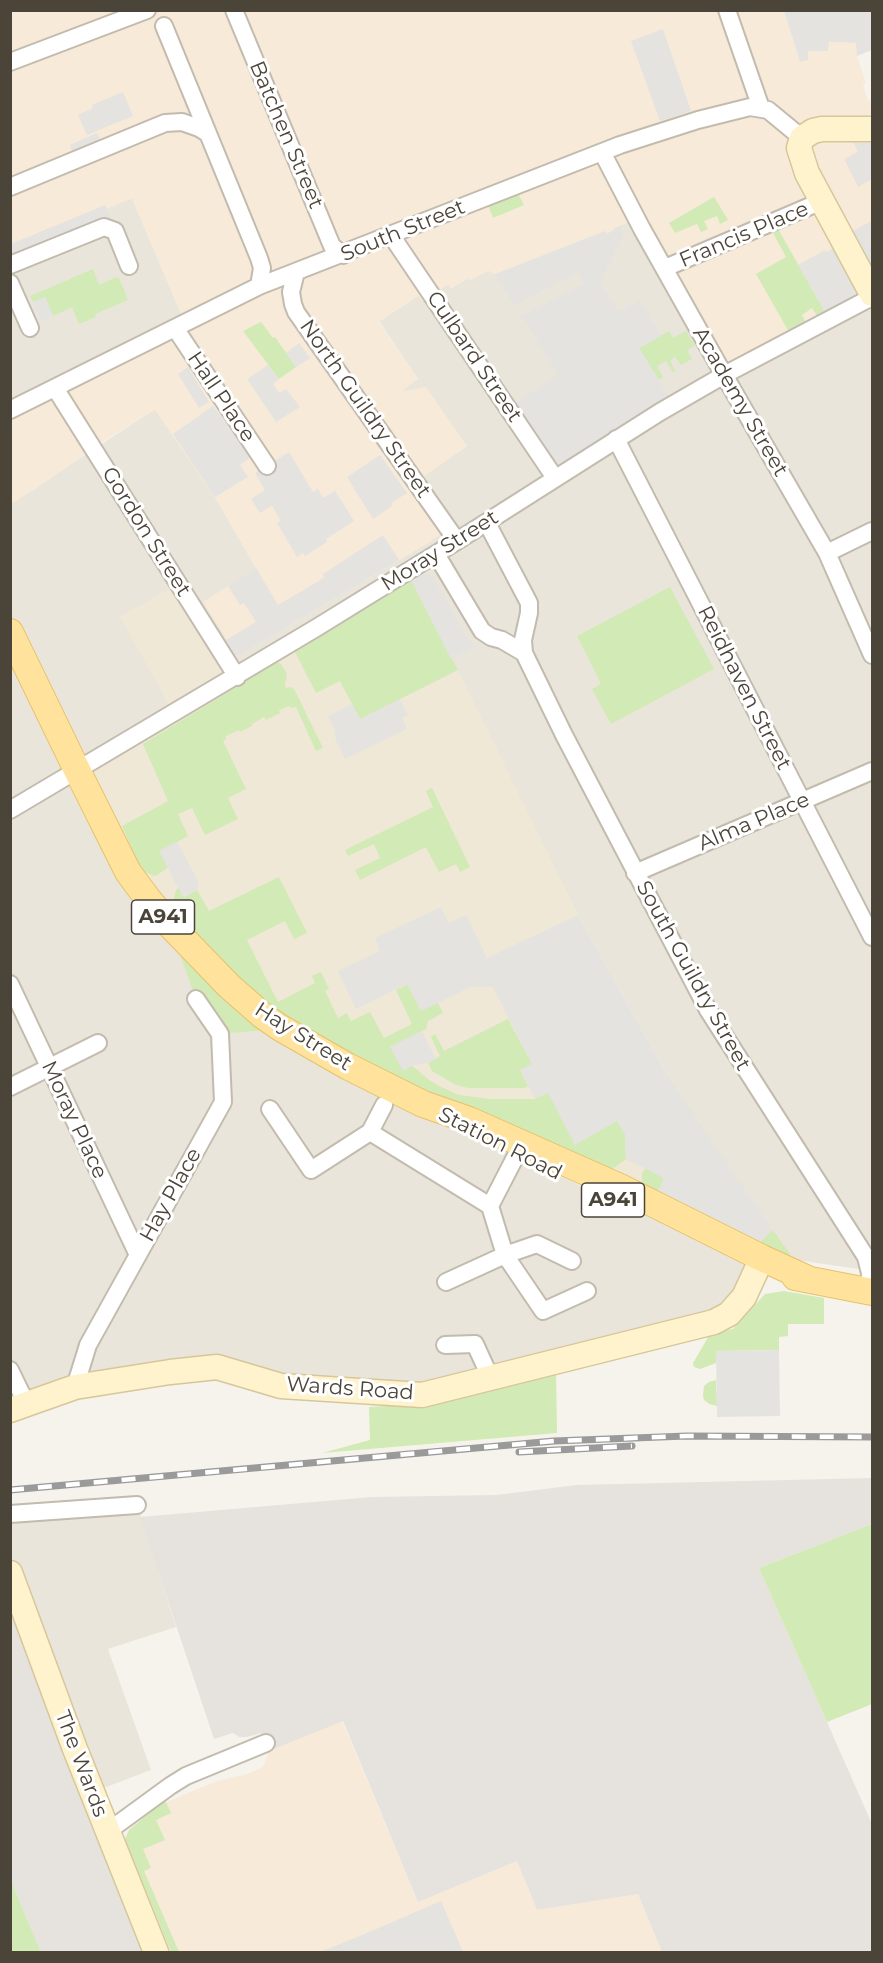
<!DOCTYPE html>
<style>
body{margin:0}
#map{position:relative;width:883px;height:1963px;overflow:hidden;background:#f6f3ec;font-family:Montserrat,sans-serif}
canvas{display:block}
.frame{position:absolute;inset:0;border:12px solid #4b4439;pointer-events:none}
</style>
<div id="map">
<canvas width="883" height="1963"></canvas>
<div class="frame"></div>
</div>
<script>
const context = document.querySelector('canvas').getContext('2d');
context.lineJoin = 'round';
function fill(path, color) { context.fillStyle = color; context.fill(path, 'evenodd'); }
const poly = rows => new Path2D(rows.map(r => 'M' + r).join(''));
function strokePath(path, color, width, dash) { context.strokeStyle = color; context.lineWidth = width; context.lineCap = dash ? 'butt' : 'round'; context.setLineDash(dash || []); context.stroke(path); }
function write(font, color, halo, rows, align = 'center') {
  context.font = font + ' Montserrat,sans-serif'; context.lineWidth = 6; context.setLineDash([]); context.textBaseline = 'middle'; context.strokeStyle = halo; context.fillStyle = color; for (const [text, x, y, turn = 0] of rows) {
    context.save(); context.translate(x, y); context.rotate((+turn || 0) * Math.PI / 180); context.textAlign = isNaN(turn) ? turn : align; if (halo) context.strokeText(text, 0, 0); context.fillText(text, 0, 0); context.restore();
  }
}
fill(poly([
 [132,198,185,323,11,411,11,248],
 [628,222,872,300,872,1271,783,1258,666,1073,578,915,451,659,229,679,151,671,176,717,84,770,11,627,10,504,155,409,215,497,289,625,431,541,415,482,467,446,400,391,418,379,379,321,418,296,438,290,449,284,451,288,469,278,470,280,489,270,495,274],
 [10,632,77,770,279,1027,395,1098,514,1155,617,1202,762,1258,729,1314,422,1395,217,1367,11,1410],
 [137,1505,176,1627,108,1649,151,1770,101,1789,11,1567,11,1514]
]), '#eae5da');
fill(poly([
 [11,11,784,11,800,62,808,50,828,42,857,43,857,56,866,83,863,85,868,101,872,100,872,300,725,370,643,226,629,222,614,228,615,230,607,234,605,231,495,274,489,271,470,280,468,278,452,288,449,284,422,301,418,296,379,322,418,379,402,391,426,387,467,446,416,482,449,530,237,656,203,602,256,568,215,497,155,410,102,442,40,486,11,504,11,411,185,323,132,198,11,248],
 [342,1721,418,1902,517,1861,537,1910,638,1894,662,1952,171,1952,125,1839,129,1830,165,1800,167,1802,214,1782,247,1774,263,1767,269,1751]
]), '#f7ead8');
fill(poly([
 [872,1478,872,1524,759,1568,872,1824,872,1952,662,1952,638,1894,537,1910,517,1861,418,1902,343,1721,269,1751,261,1733,247,1737,239,1737,233,1733,214,1739,140,1517,372,1497,496,1495,577,1485],
 [10,1573,150,1952,41,1952,11,1881]
]), '#e6e2dd');
fill(poly([
 [404,574,411,580,458,670,578,915,666,1073,790,1254,288,1020,137,876,84,770,176,717,120,617,174,586,229,678]
]), '#efe8d6');
fill(poly([
 [518,193,524,205,493,218,488,205],
 [714,197,728,220,720,224,717,216,704,221,708,229,706,230,701,232,697,224,675,233,669,223],
 [778,229,825,312,817,316,812,308,802,315,806,323,789,332,756,274,786,257,772,231],
 [93,269,99,285,116,277,119,278,128,300,95,314,96,317,79,324,72,307,53,316,45,297,33,302,30,296],
 [261,322,273,338,275,337,296,367,279,379,243,331],
 [669,331,673,338,686,331,695,346,687,350,692,359,681,365,675,357,670,360,675,371,673,372,666,361,657,366,663,377,659,380,639,348],
 [411,580,458,670,360,719,340,681,316,693,295,652],
 [670,587,714,669,611,724,592,689,601,684,577,636],
 [277,662,281,664,287,674,285,685,286,688,290,687,294,689,323,748,316,751,296,707,291,708,289,706,279,710,280,713,266,720,264,717,252,724,252,726,240,732,239,730,226,736,226,739,223,741,246,789,228,798,238,819,205,835,192,808,178,814,188,836,160,851,168,868,155,876,142,871,122,826,168,801,143,744],
 [432,788,470,867,460,872,456,864,439,872,426,847,360,880,355,870,380,858,374,844,348,856,345,850,433,807,426,791],
 [279,877,307,933,294,939,285,921,247,940,278,1002,315,983,312,976,321,972,329,989,325,991,338,1018,347,1013,351,1021,370,1012,384,1038,412,1024,396,990,408,984,421,1010,438,1003,443,1013,428,1021,426,1029,390,1047,429,1080,437,1085,459,1095,490,1099,535,1099,547,1092,617,1121,625,1134,626,1159,607,1173,398,1080,288,1020,233,977,170,913,176,890,179,888,184,897,197,890,209,911],
 [169,924,278,1029,220,1034,196,999],
 [508,1019,532,1064,520,1070,528,1086,524,1088,468,1088,456,1085,432,1071,428,1063,440,1056,431,1037,435,1034,444,1051],
 [645,1168,664,1178,657,1193,758,1244,773,1230,790,1254,783,1258,643,1190,642,1174],
 [784,1291,824,1298,824,1324,788,1324,788,1336,779,1337,779,1350,716,1351,716,1363,700,1369,694,1367,693,1363,710,1334,733,1329,765,1294],
 [556,1371,557,1433,322,1453,370,1440,369,1407,416,1404],
 [716,1380,717,1406,709,1404,704,1400,703,1395,704,1386,709,1382],
 [872,1524,872,1704,827,1722,759,1568],
 [165,1800,171,1813,156,1820,165,1840,143,1849,151,1868,144,1871,179,1952,171,1952,125,1839,129,1830],
 [11,1881,41,1952,11,1952]
]), '#d2eab5');
fill(poly([
 [784,11,872,11,872,50,857,56,856,43,829,42,828,51,808,51,808,60,800,62],
 [663,29,691,111,660,121,631,41],
 [123,92,133,116,87,135,78,115,93,108,92,105],
 [97,133,101,142,73,153,70,145],
 [854,143,872,143,872,179,858,187,844,159,858,152],
 [105,205,112,223,11,265,11,244],
 [872,221,872,273,852,231],
 [620,226,624,234,600,282,618,312,640,300,661,336,639,348,670,399,558,468,515,403,558,375,522,316,584,284,578,272,514,305,495,274,605,231,607,234],
 [834,248,857,291,857,295,825,312,798,265,825,250,826,252],
 [45,297,53,316,41,321,33,302],
 [299,343,310,358,296,367,286,353],
 [268,365,279,379,273,384,279,393,286,389,300,407,276,422,247,379],
 [188,367,209,402,199,408,178,374],
 [213,406,251,457,240,465,248,477,215,497,173,434],
 [289,452,313,492,318,489,323,498,335,491,354,521,326,539,327,542,305,556,303,553,297,557,277,523,281,521,272,506,260,513,251,499,265,490,255,473],
 [380,455,407,493,391,503,392,506,373,519,347,477],
 [383,535,399,560,239,655,235,655,226,640,256,622,244,603,240,605,228,586,256,568,278,605,324,578,323,574],
 [421,574,430,575,435,580,465,635,472,644,478,646,451,659,411,580],
 [400,699,408,715,402,718,407,729,345,759,336,741,334,728,328,716,352,704,360,719],
 [177,842,199,883,197,890,183,897,159,851],
 [441,907,449,923,466,915,487,958,578,915,666,1073,773,1230,757,1245,656,1195,664,1178,626,1159,625,1134,617,1121,575,1145,548,1093,535,1099,520,1070,532,1064,493,987,471,987,421,1011,407,984,356,1009,338,971,380,951,375,938],
 [422,1031,436,1059,428,1063,414,1065,403,1071,390,1047],
 [779,1350,780,1416,717,1417,716,1351],
 [441,1901,463,1952,320,1952,360,1936]
]), '#e5e3e0');
const street = poly([
 [234,10,332,246,343,255],
 [727,10,761,108],
 [164,26,259,258,262,268,259,286],
 [10,62,147,10],
 [602,152,642,229,724,375,827,553,872,655],
 [10,187,165,123,182,122,199,128,207,133],
 [391,235,555,478],
 [10,265,104,227,115,231,129,266],
 [665,268,822,201],
 [296,272,291,292,293,304,296,312,457,541],
 [10,283,30,328],
 [175,328,267,466],
 [55,388,237,677],
 [10,410,259,286,620,145,698,120,750,107,768,110,802,138],
 [616,439,872,937],
 [487,523,529,603,529,613,523,640,524,653,564,735,708,1010,866,1257,870,1273,869,1292],
 [827,553,872,531],
 [436,554,482,631,491,637,502,640,524,653],
 [10,810,316,628,457,541,660,412,724,375,872,297],
 [635,873,872,771],
 [10,984,138,1255],
 [10,1087,98,1043],
 [270,1109,311,1170,370,1132,384,1105],
 [370,1132,490,1206,522,1144],
 [490,1206,505,1255,543,1311,587,1291],
 [446,1282,505,1255,537,1244,572,1261],
 [445,1345,475,1344,491,1379],
 [10,1370,27,1405],
 [75,1387,88,1345,223,1102,220,1034,196,999],
 [10,1514,137,1505],
 [107,1832,170,1786,186,1776,266,1743]
]);
const secondary = poly([
 [872,129,822,129,813,131,802,138,799,148,807,173,872,294],
 [10,1410,75,1387,170,1372,217,1367,281,1386,422,1395,714,1322,729,1314,744,1297,762,1258],
 [10,1573,75,1749,156,1952]
]);
const primary = poly([
 [10,632,77,770,128,872,148,899,169,924,229,986,262,1015,279,1027,347,1066,423,1104,469,1120,622,1188,762,1258,810,1280],
 [795,1277,872,1292]
]);
strokePath(street, '#c2bbae', 20);
strokePath(secondary, '#d6c79b', 27);
strokePath(primary, '#e6c16a', 28);
strokePath(street, '#fff', 16);
strokePath(secondary, '#fff3cd', 24);
strokePath(primary, '#ffe39c', 26);
const rail = poly([
 [519,1452,632,1446],
 [10,1490,554,1441,687,1436,872,1437]
]);
strokePath(rail, '#9a9a9a', 7);
strokePath(rail, '#fff', 4.5, [14]);
for (const [x, y, w] of [
 [163,917,63],
 [613,1200,63]
]) { const box = new Path2D(); box.roundRect(x - w / 2, y - 17, w, 34, 4.5); context.fillStyle = '#fff'; context.fill(box); strokePath(box, '#4b4439', 1.5); }
write('bold 20px', '#4b4439', null, [
 ["A941",163,917],
 ["A941",613,1200]
]);
write('21px', '#4b4439', '#fff', [
 ["Batchen Street",286,135,67],
 ["South Street",403,231,-22],
 ["Francis Place",744,235,-23],
 ["Culbard Street",474,357,56],
 ["Hall Place",221,397,56],
 ["Academy Street",740,402,60],
 ["North Guildry Street",365,409,55],
 ["Gordon Street",146,532,58],
 ["Moray Street",440,551,-32],
 ["Reidhaven Street",744,688,63],
 ["Alma Place",754,822,-23],
 ["South Guildry Street",693,976,61],
 ["Hay Street",303,1037,32],
 ["Moray Place",74,1120,65],
 ["Station Road",500,1144,27],
 ["Hay Place",171,1195,-61],
 ["Wards Road",350,1389,4],
 ["The Wards",81,1764,69]
]);
</script>
